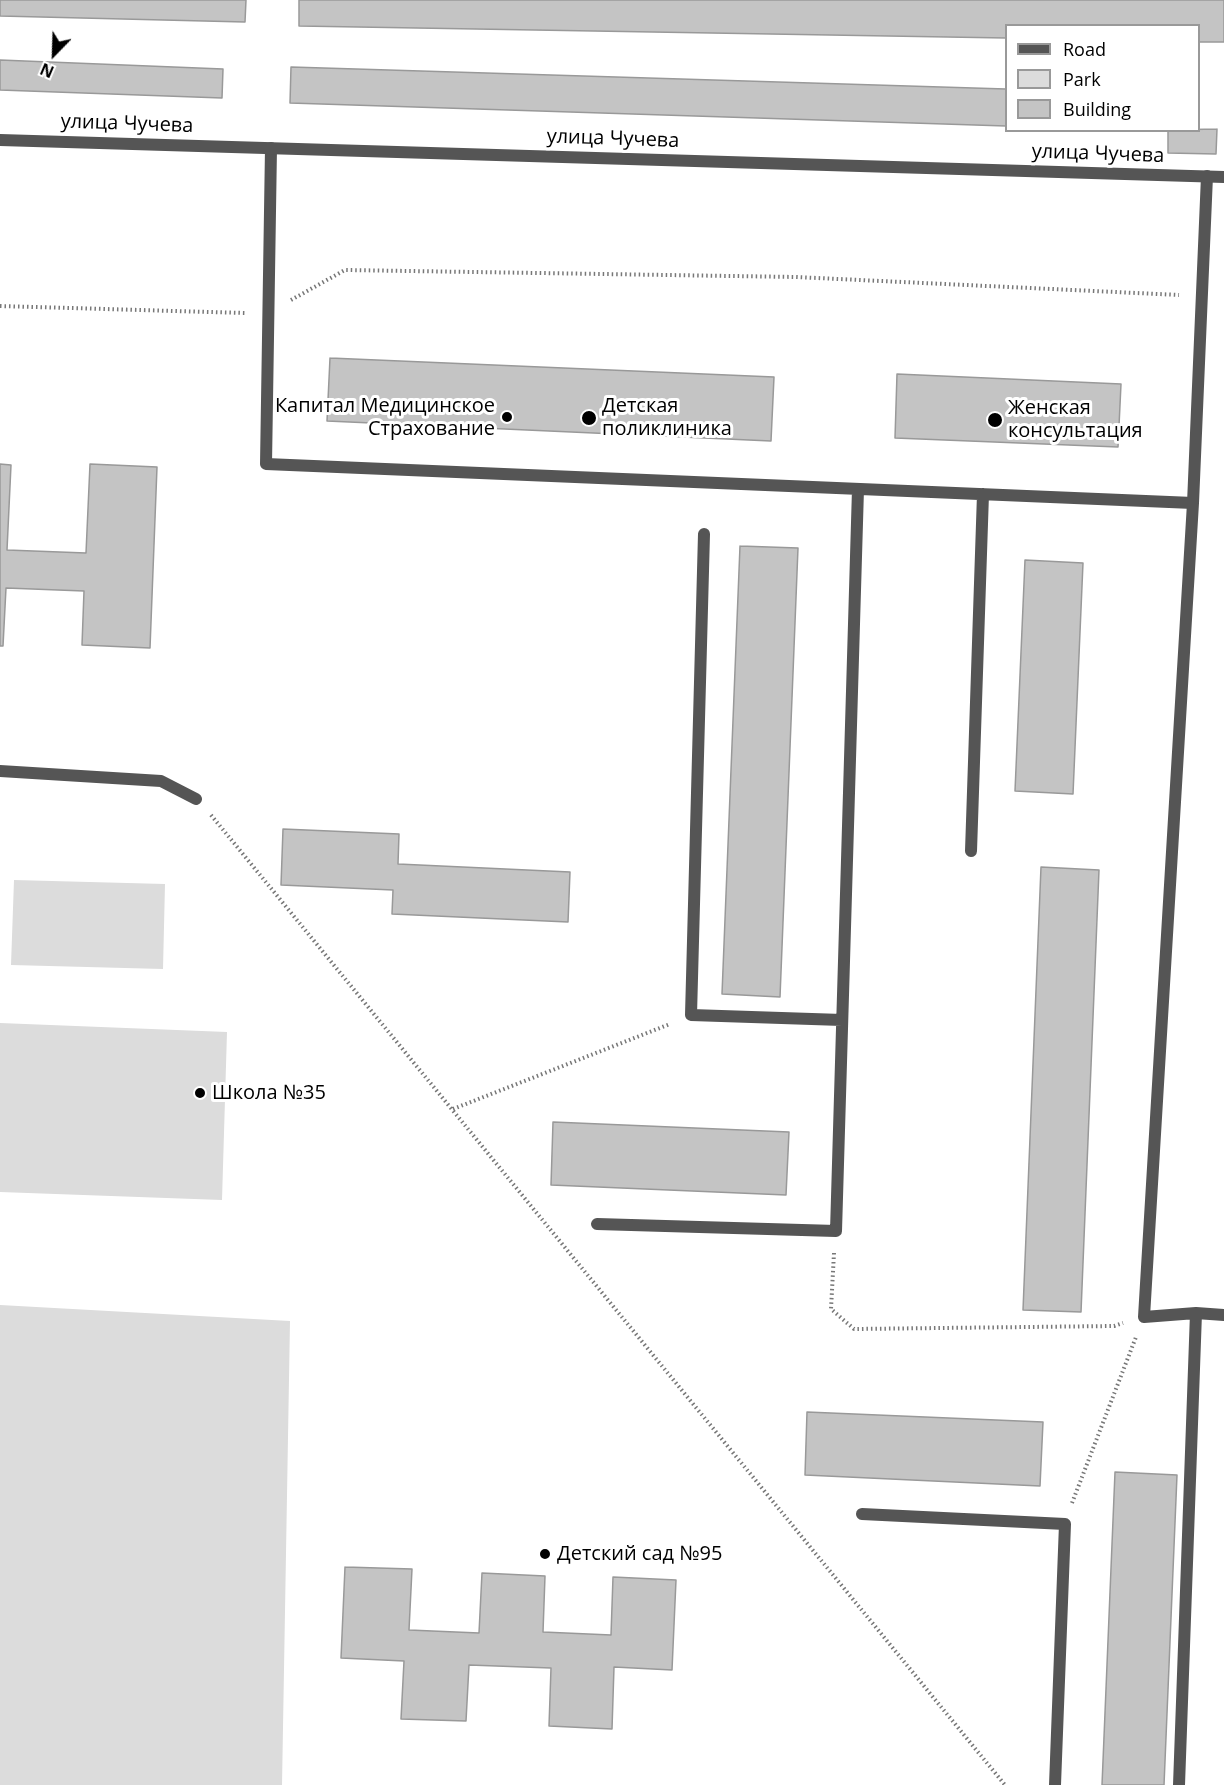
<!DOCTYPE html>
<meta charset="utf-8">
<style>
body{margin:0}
#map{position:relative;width:1224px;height:1785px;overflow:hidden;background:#fff;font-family:"Open Sans",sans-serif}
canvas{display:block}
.legend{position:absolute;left:1005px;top:24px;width:195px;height:108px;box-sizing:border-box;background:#fff;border:2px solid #999;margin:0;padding:8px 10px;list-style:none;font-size:18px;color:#000}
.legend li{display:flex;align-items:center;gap:12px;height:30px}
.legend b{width:30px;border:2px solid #999}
.north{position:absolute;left:24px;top:24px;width:60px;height:60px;-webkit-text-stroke:4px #fff;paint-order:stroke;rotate:203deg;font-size:16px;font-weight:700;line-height:24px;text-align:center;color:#000}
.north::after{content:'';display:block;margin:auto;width:21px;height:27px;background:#000;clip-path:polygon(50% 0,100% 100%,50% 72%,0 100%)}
</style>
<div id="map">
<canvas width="1224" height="1785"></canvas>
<ul class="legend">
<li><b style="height:8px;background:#555"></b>Road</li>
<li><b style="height:16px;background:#dcdcdc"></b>Park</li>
<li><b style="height:16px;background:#c4c4c4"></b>Building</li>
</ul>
<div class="north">N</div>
</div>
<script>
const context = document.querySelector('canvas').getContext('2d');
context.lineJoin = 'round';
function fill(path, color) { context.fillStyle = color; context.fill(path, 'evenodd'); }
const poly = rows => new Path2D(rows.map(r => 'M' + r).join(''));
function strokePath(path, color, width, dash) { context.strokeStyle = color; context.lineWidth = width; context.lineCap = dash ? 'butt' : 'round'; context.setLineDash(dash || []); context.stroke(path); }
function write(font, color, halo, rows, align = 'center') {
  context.font = font + ' "Open Sans",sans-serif'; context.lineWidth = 6; context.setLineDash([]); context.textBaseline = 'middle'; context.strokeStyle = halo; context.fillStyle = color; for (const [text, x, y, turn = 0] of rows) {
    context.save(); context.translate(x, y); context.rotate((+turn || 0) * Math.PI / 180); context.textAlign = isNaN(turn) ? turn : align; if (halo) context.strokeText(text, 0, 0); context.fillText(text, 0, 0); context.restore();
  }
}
fill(poly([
 [14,880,165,884,163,969,11,965],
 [0,1023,227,1032,222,1200,0,1192],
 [0,1305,290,1321,282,1785,0,1785]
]), '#dcdcdc');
const building = poly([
 [0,0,246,0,245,22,0,16,0,0],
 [299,0,1224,0,1224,42,1198,42,1198,26,1006,26,1006,38,299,26,299,0],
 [0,60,223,69,222,98,0,90,0,60],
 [291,67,1006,89,1006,126,290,103,291,67],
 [1217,129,1216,154,1168,153,1168,130,1217,129],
 [330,358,774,377,771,441,327,421,330,358],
 [897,374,1121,384,1118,447,895,438,897,374],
 [0,464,11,465,7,550,86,553,90,464,157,467,150,648,82,645,84,591,6,588,3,646,0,646,0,464],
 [740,546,798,548,780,997,722,994,740,546],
 [1025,560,1083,563,1073,794,1015,791,1025,560],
 [283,829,399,834,398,864,570,872,568,922,392,914,393,890,281,885,283,829],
 [1041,867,1099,870,1081,1312,1023,1310,1041,867],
 [553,1122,789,1132,786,1195,551,1185,553,1122],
 [807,1412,1043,1422,1040,1486,805,1475,807,1412],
 [1115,1472,1177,1475,1164,1785,1102,1785,1115,1472],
 [345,1567,412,1569,409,1630,479,1633,482,1573,545,1576,543,1632,611,1635,613,1577,676,1580,672,1670,614,1667,612,1729,549,1726,551,1668,469,1665,466,1721,401,1719,404,1661,341,1658,345,1567]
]);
fill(building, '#c4c4c4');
strokePath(building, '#999', 1.5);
strokePath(poly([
 [291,300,345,270,796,277,1179,295],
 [0,306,245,313],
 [211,815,1005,1785],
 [453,1109,670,1024],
 [834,1253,831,1309,854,1329,1114,1326,1123,1323],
 [1072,1503,1136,1337]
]), '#777', 4, [1.5, 3]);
strokePath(poly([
 [271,148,266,464,1193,503],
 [1207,176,1193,503,1144,1317,1196,1313,1224,1315],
 [704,534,691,1015,842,1020],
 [0,771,161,781,196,799],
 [971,851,983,494],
 [597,1224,836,1231,858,489],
 [862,1514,1065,1524,1055,1785],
 [1179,1785,1196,1313]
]), '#555', 12);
strokePath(poly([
 [0,140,1224,177]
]), '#555', 12);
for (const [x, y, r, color] of [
 [507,417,6,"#000"],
 [589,418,8,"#000"],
 [995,420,8,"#000"],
 [200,1093,6,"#000"],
 [545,1554,6,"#000"]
]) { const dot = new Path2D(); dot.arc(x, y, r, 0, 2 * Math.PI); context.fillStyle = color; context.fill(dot); strokePath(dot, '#fff', 2); }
write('20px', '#000', '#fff', [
 ["улица Чучева",127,124,2],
 ["улица Чучева",613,139,2],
 ["улица Чучева",1098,154,2]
]);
write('20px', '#000', '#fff', [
 ["Капитал Медицинское",495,406,"right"],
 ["Страхование",495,429,"right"],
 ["Детская",602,406],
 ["поликлиника",602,429],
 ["Женская",1008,408],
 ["консультация",1008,431],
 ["Школа №35",212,1093],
 ["Детский сад №95",557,1554]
], 'left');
</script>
